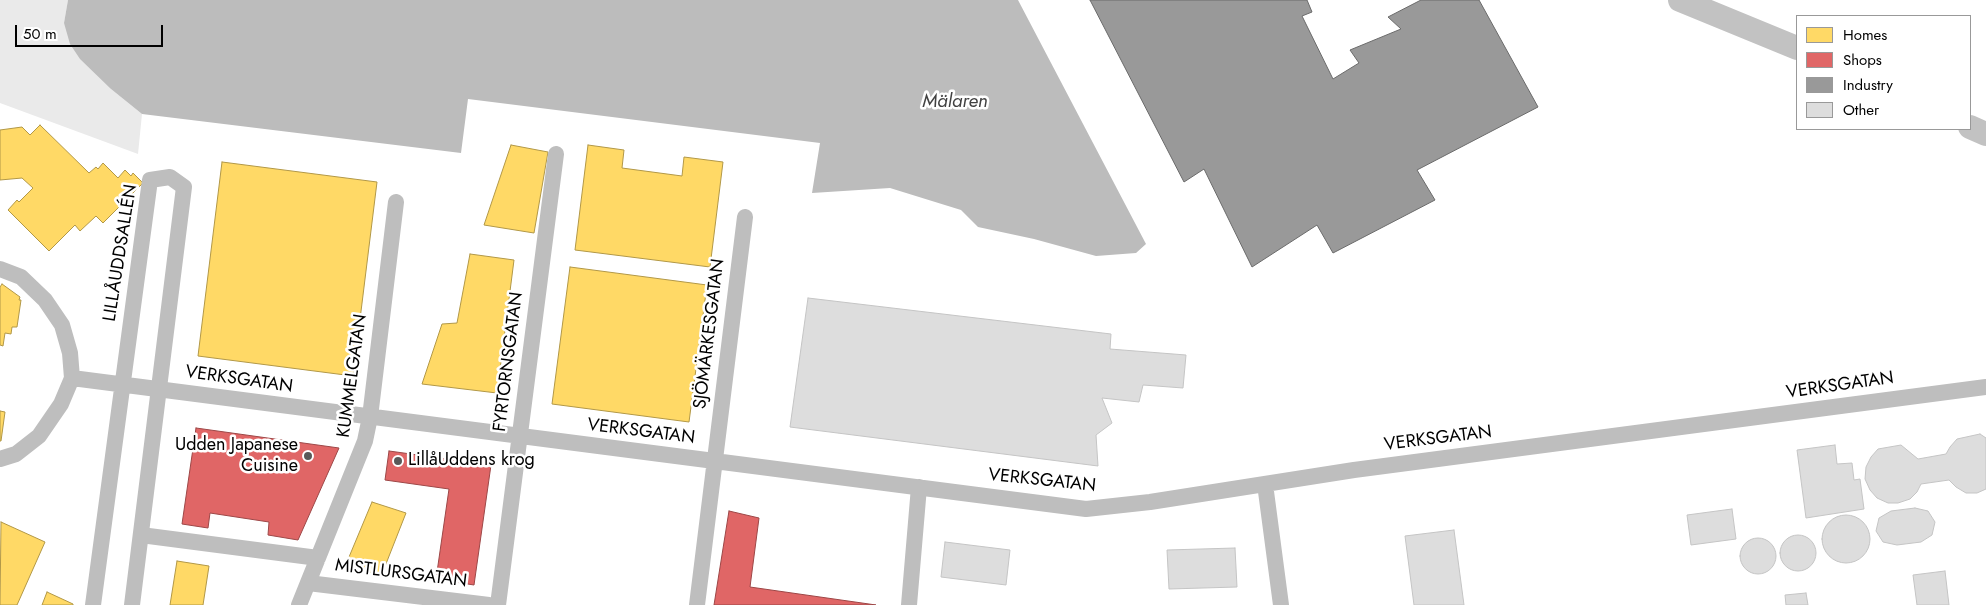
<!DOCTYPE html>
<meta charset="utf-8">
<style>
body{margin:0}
#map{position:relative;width:1986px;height:605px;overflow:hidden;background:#fff;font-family:Jost,sans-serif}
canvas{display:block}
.legend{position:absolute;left:1796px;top:15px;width:175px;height:115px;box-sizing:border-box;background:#fff;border:1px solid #999;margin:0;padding:6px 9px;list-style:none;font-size:15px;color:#000}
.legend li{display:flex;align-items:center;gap:10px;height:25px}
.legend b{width:25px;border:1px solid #999}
.scale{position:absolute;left:15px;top:25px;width:148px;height:22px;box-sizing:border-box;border:2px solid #000;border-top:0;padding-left:6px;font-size:15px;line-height:18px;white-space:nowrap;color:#000;-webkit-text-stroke:4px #fff;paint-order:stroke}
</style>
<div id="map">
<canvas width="1986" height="605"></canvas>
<ul class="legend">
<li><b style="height:14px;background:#ffd966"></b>Homes</li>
<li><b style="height:14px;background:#e06666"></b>Shops</li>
<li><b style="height:14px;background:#999"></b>Industry</li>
<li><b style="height:14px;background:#ddd"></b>Other</li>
</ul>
<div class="scale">50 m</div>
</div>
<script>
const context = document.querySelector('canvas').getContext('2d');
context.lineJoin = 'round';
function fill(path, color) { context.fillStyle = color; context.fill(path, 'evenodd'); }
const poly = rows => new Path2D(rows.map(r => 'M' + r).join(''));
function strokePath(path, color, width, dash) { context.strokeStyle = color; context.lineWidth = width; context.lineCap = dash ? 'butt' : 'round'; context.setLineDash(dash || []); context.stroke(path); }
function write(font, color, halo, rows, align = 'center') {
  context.font = font + ' Jost,sans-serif'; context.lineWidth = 5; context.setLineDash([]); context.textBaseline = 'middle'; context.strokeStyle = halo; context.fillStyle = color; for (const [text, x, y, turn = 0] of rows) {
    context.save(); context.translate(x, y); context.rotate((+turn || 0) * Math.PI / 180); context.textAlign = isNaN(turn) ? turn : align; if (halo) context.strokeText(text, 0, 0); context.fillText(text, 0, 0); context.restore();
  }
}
fill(poly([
 [0,0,68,0,64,23,111,89,142,114,138,154,0,103]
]), '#eaeaea');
fill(poly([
 [68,0,1018,0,1146,244,1136,253,1096,256,1034,239,978,227,961,210,890,188,812,193,820,143,468,99,461,153,142,114,111,89,80,59,70,44,64,23]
]), '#bcbcbc');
const homes = poly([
 [40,125,89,173,96,167,98,169,103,163,118,178,125,170,131,176,133,173,143,183,103,223,96,216,80,231,75,225,49,251,8,210,17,200,19,202,33,188,22,178,0,180,0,130,22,127,30,135,40,125],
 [511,145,548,152,534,233,484,225,511,145],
 [588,145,624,150,622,168,682,176,684,157,723,162,710,267,575,250,588,145],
 [222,162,377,182,353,376,198,356,222,162],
 [470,254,514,260,497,393,422,384,442,324,457,323,470,254],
 [570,267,707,285,689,422,552,404,570,267],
 [2,284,20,297,19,300,21,300,17,327,12,327,11,334,5,333,3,346,0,345,0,287,2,284],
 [0,411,5,412,1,441,0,441,0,411],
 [372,502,406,513,382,574,344,569,372,502],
 [1,522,45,542,17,605,0,605,1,522],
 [177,561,209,566,203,605,170,605,177,561],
 [47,592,73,604,73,605,42,605,47,592]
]);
fill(homes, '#ffd966');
strokePath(homes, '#b29847', 1);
const shops = poly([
 [196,428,339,448,298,540,268,535,269,522,210,513,208,528,182,524,196,428],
 [389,451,491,465,474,585,436,579,449,489,385,480,389,451],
 [729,511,759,518,750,587,876,605,714,605,729,511]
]);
fill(shops, '#e06666');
strokePath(shops, '#9d4747', 1);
const industry = poly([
 [1090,0,1307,0,1312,12,1302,16,1333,79,1359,63,1350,50,1401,29,1388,17,1421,0,1479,0,1538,107,1417,170,1435,200,1333,253,1317,225,1252,267,1204,169,1184,182,1090,0]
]);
fill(industry, '#999');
strokePath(industry, '#6b6b6b', 1);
const building = poly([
 [808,298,1111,334,1110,349,1186,355,1183,388,1143,385,1139,402,1102,398,1112,423,1096,435,1098,466,790,427,808,298],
 [1980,434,1986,438,1986,489,1977,493,1966,493,1956,487,1949,480,1921,484,1917,492,1910,499,1898,503,1888,503,1877,498,1870,490,1865,479,1866,467,1871,457,1878,449,1901,445,1918,459,1946,454,1950,447,1957,439,1980,434],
 [1835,445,1837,464,1852,463,1854,480,1860,479,1864,509,1806,518,1797,450,1835,445],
 [1915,508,1928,511,1935,522,1932,535,1921,542,1897,545,1883,542,1876,531,1879,518,1891,511,1915,508],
 [1732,509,1736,539,1691,545,1687,515,1732,509],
 '1822 539a24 24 0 1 1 48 0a24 24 0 1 1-48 0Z',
 [1454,530,1464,605,1414,605,1405,536,1454,530],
 '1780 553a18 18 0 1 1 36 0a18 18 0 1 1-36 0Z',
 '1740 556a18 18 0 1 1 36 0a18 18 0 1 1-36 0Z',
 [945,542,1010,550,1006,585,941,577,945,542],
 [1235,548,1237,587,1169,589,1167,550,1235,548],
 [1945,571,1949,605,1917,605,1913,575,1945,571],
 [1806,593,1808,605,1786,605,1785,595,1806,593]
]);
fill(building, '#ddd');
strokePath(building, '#c5c5c5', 1);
strokePath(poly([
 [0,269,21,277,45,300,62,325,70,353,72,378,61,404,39,436,16,454,0,459],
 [72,378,1086,509,1150,502,1354,470,1986,387],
 [1265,484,1281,605],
 [141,535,318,558],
 [308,583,489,605],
 [93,605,150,180,170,177,184,187,132,605],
 [299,605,365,441,370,417,396,202],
 [498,605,556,154],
 [697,605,745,217],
 [909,605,919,487]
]), '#bebebe', 16);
strokePath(poly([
 [1680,0,1797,48],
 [1970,127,1986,134]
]), '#c2c2c2', 24);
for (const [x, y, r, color] of [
 [308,456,5,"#595959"],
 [398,461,5,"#595959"]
]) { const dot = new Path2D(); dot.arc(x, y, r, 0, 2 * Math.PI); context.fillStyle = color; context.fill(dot); strokePath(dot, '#fff', 2); }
write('18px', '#000', '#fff', [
 ["LILLÅUDDSALLÉN",121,253,-81],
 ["SJÖMÄRKESGATAN",710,334,-83],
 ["FYRTORNSGATAN",509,362,-83],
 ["KUMMELGATAN",353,376,-82],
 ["VERKSGATAN",239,380,8],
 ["VERKSGATAN",1840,386,-8],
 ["VERKSGATAN",641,432,7],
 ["VERKSGATAN",1438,439,-7],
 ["VERKSGATAN",1042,481,6],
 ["MISTLURSGATAN",401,574,7]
]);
write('18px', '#000', '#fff', [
 ["Udden Japanese",298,446],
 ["Cuisine",298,467],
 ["LillåUddens krog",408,461,"left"]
], 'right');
write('italic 19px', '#414141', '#fff', [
 ["Mälaren",955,102]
]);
</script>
